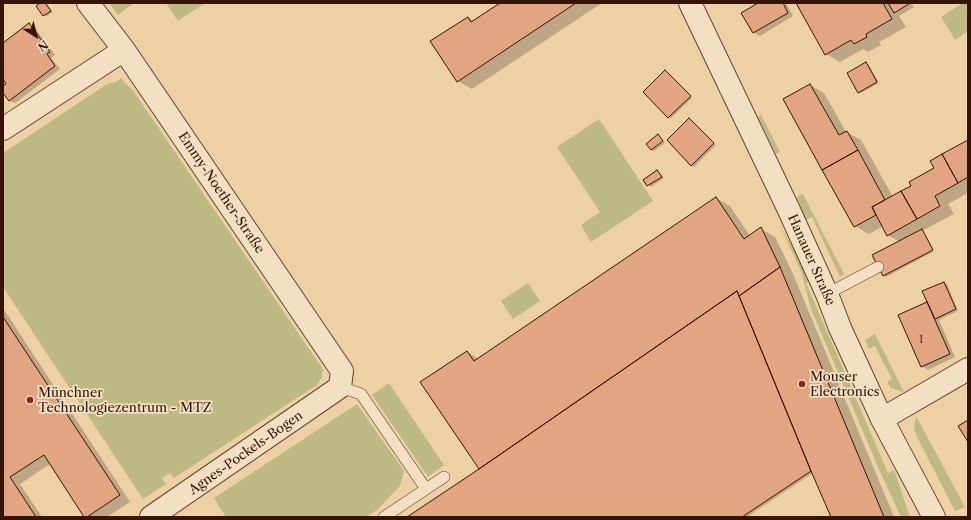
<!DOCTYPE html>
<meta charset="utf-8">
<style>
body{margin:0}
#map{position:relative;width:971px;height:520px;overflow:hidden;background:#edd0a4;font-family:"Libre Caslon Text",serif}
canvas{display:block}
.frame{position:absolute;inset:0;border:4px solid #351405;pointer-events:none}
.north{position:absolute;left:16px;top:16px;width:40px;height:40px;-webkit-text-stroke:3px #f3e0c4;paint-order:stroke;rotate:144deg;font-size:11px;font-weight:700;line-height:16px;text-align:center;color:#351405}
.north::after{content:'';display:block;margin:auto;width:14px;height:18px;background:#351405;clip-path:polygon(50% 0,100% 100%,50% 72%,0 100%)}
</style>
<div id="map">
<canvas width="971" height="520"></canvas>
<div class="frame"></div>
<div class="north">N</div>
</div>
<script>
const context = document.querySelector('canvas').getContext('2d');
context.lineJoin = 'round';
function fill(path, color) { context.fillStyle = color; context.fill(path, 'evenodd'); }
const poly = rows => new Path2D(rows.map(r => 'M' + r).join(''));
function strokePath(path, color, width, dash) { context.strokeStyle = color; context.lineWidth = width; context.lineCap = dash ? 'butt' : 'round'; context.setLineDash(dash || []); context.stroke(path); }
function write(font, color, halo, rows, align = 'center') {
  context.font = font + ' "Libre Caslon Text",serif'; context.lineWidth = 3.5; context.setLineDash([]); context.textBaseline = 'middle'; context.strokeStyle = halo; context.fillStyle = color; for (const [text, x, y, turn = 0] of rows) {
    context.save(); context.translate(x, y); context.rotate((+turn || 0) * Math.PI / 180); context.textAlign = isNaN(turn) ? turn : align; if (halo) context.strokeText(text, 0, 0); context.fillText(text, 0, 0); context.restore();
  }
}
fill(poly([
 [109,3,134,3,118,15],
 [166,3,205,3,178,21],
 [963,3,968,3,968,31,955,40,941,17],
 [121,78,125,83,132,89,324,371,322,372,322,377,317,385,174,478,170,473,162,478,166,484,143,499,3,287,3,153,107,84,116,82],
 [761,115,780,152,776,154,758,117],
 [599,119,653,201,591,242,581,225,600,212,557,147],
 [803,194,844,274,840,277,812,217,806,220,797,197],
 [779,224,812,280,806,283,888,473,894,470,910,517,901,517,881,474,811,309,801,271],
 [528,283,540,301,513,319,501,301],
 [875,334,904,392,891,388,887,382,892,379,875,346,869,349,865,340],
 [389,383,444,465,428,477,372,395],
 [357,404,404,471,400,486,377,510,366,517,226,517,214,498],
 [916,416,965,507,955,511,916,435,914,427]
]), '#bdb982');
fill(poly([
 [41,3,46,3,53,12,47,16,44,15],
 [501,3,602,3,472,89,458,81,468,18,474,21],
 [760,3,786,3,793,16,760,36,754,33,743,13],
 [797,3,911,3,914,7,899,16,906,27,879,42,881,45,868,52,863,49,840,62,826,54],
 [29,24,35,28,55,55,51,58,60,69,15,103,9,100,3,92,3,88,8,84,3,78,3,44],
 [866,63,869,65,879,83,861,93,859,92],
 [665,71,692,98,671,118,669,117],
 [810,85,824,93,846,132,861,140,893,197,912,186,968,141,968,193,948,204,954,214,922,231,933,252,886,277,884,275,900,242,888,235,883,226,869,234,855,226],
 [690,119,716,145,694,167,692,165],
 [658,136,665,143,654,151,651,150],
 [657,171,664,178,651,187,644,180],
 [716,198,730,206,750,236,761,229,775,237,794,276,894,517,832,517,813,473,747,517,408,517,480,469,467,352,479,359],
 [944,283,947,284,958,311,939,320,955,357,928,370,922,366,927,303,929,305],
 [3,308,130,502,107,517,85,517,50,464,20,484,42,517,3,517]
]), '#0003');
const building = poly([
 [40,3,45,3,51,11,43,16,36,6,40,3],
 [500,3,576,3,457,82,430,41,468,17,471,22,500,3],
 [758,3,783,3,788,13,753,33,741,13,758,3],
 [796,3,883,3,892,19,866,34,867,37,854,44,851,40,825,55,796,3],
 [888,3,909,3,909,4,894,13,888,3],
 [29,23,50,52,47,54,55,66,9,101,3,93,3,86,6,84,3,79,3,43,29,23],
 [866,62,877,82,858,93,847,73,866,62],
 [665,70,691,96,668,118,643,92,665,70],
 [810,84,839,135,847,131,858,150,822,170,783,99,810,84],
 [689,118,714,143,691,166,667,140,689,118],
 [658,134,663,141,651,150,646,144,658,134],
 [968,140,968,177,958,183,942,154,968,140],
 [858,150,885,200,872,207,876,215,854,227,822,170,858,150],
 [942,154,958,183,935,196,940,206,917,219,901,191,911,186,909,182,934,168,930,161,942,154],
 [657,170,662,177,647,186,643,180,657,170],
 [901,191,917,219,887,236,872,207,901,191],
 [716,197,744,239,761,227,780,267,739,296,737,291,479,469,420,382,467,351,474,361,716,197],
 [922,229,933,250,883,276,872,255,922,229],
 [780,267,884,517,831,517,811,471,739,296,780,267],
 [944,282,956,309,935,319,922,291,944,282],
 [737,291,811,471,742,517,407,517,479,469,737,291],
 [927,302,950,354,921,367,898,315,927,302],
 [3,317,120,495,87,517,84,517,44,455,10,477,36,517,3,517,3,317],
 [968,420,968,442,958,426,968,420]
]);
fill(building, '#e1a581');
strokePath(building, '#351405', 1);
const service = poly([
 [827,294,878,267],
 [340,387,361,394,426,489],
 [384,517,444,477]
]);
const minor = poly([
 [88,3,124,50,342,371,340,387,151,517],
 [3,129,124,50],
 [882,419,968,369]
]);
const tertiary = poly([
 [690,3,788,208,827,294,840,328,882,419,934,517]
]);
strokePath(service, '#63432d', 12);
strokePath(minor, '#63432d', 24);
strokePath(tertiary, '#63432d', 24);
strokePath(service, '#f3e0c4', 11);
strokePath(minor, '#f3e0c4', 22);
strokePath(tertiary, '#f3e0c4', 22);
for (const [x, y, r, color] of [
 [802,384,4,"#8f2418"],
 [30,400,4,"#8f2418"]
]) { const dot = new Path2D(); dot.arc(x, y, r, 0, 2 * Math.PI); context.fillStyle = color; context.fill(dot); strokePath(dot, '#f3e0c4', 1.5); }
write('11px', '#603824', null, [
 ["1",921,340]
]);
write('13px', '#351405', '#f3e0c4', [
 ["Emmy-Noether-Straße",221,193,56],
 ["Hanauer Straße",811,260,66],
 ["Agnes-Pockels-Bogen",246,453,-35]
]);
write('13px', '#351405', '#f3e0c4', [
 ["Mouser",810,377],
 ["Electronics",810,392],
 ["Münchner",38,393],
 ["Technologiezentrum - MTZ",38,408]
], 'left');
</script>
